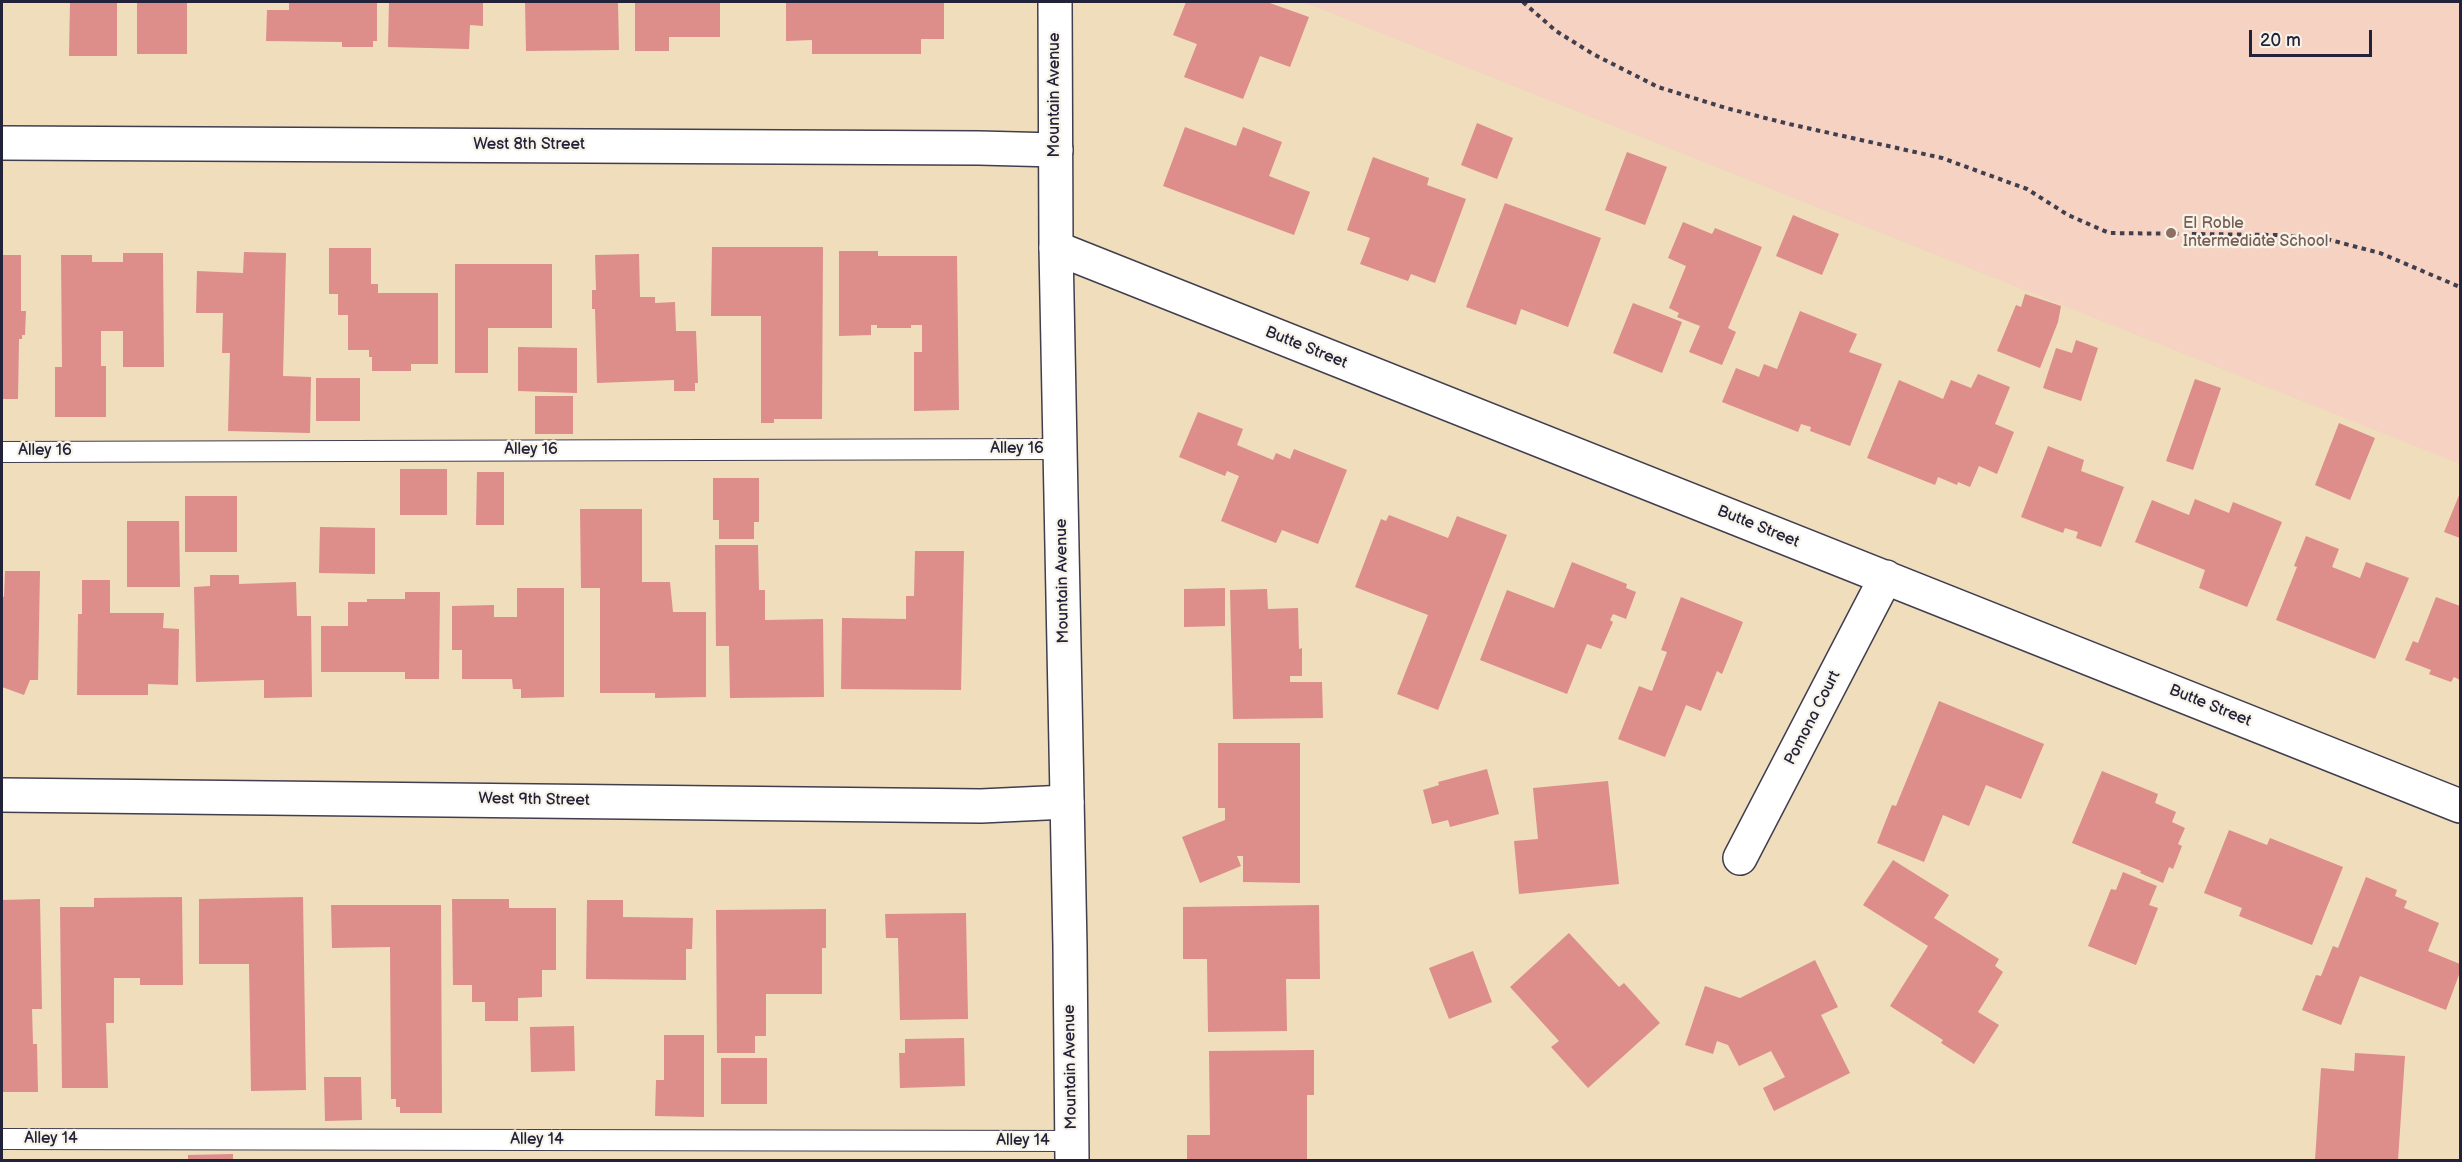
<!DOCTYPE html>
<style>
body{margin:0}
#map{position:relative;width:2462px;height:1162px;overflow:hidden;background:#efddbc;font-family:"Balsamiq Sans",sans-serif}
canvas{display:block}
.frame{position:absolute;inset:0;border:3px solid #22223b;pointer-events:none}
.scale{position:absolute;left:2249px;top:30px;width:123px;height:27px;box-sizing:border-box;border:3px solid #22223b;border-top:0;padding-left:8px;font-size:18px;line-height:21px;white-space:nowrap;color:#22223b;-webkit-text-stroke:4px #f7f3e8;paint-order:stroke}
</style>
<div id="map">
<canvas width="2462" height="1162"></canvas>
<div class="frame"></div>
<div class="scale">20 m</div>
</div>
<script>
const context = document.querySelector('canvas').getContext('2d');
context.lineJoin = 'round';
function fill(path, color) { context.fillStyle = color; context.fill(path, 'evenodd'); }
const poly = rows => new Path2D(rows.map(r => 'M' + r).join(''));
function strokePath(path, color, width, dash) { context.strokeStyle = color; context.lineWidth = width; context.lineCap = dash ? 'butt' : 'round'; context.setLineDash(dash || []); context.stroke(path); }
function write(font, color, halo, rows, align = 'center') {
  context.font = font + ' "Balsamiq Sans",sans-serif'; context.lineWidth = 4.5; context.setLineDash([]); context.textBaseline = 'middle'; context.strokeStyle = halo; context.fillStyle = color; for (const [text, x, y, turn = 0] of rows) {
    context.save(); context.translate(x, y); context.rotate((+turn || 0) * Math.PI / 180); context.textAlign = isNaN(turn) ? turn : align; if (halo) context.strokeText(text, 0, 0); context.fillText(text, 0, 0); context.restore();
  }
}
fill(poly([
 [1303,2,2460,2,2460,464]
]), '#f5d2c2');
fill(poly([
 [70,2,117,2,117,56,69,56],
 [137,2,187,2,187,54,137,54],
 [289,2,377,2,377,41,373,41,373,47,342,47,342,42,266,41,267,10,289,10],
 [389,2,483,2,483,26,470,25,469,49,388,47],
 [525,2,618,2,619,50,526,51],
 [635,2,720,2,720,37,669,37,669,51,635,51],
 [786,2,944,2,944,39,921,39,921,54,812,54,812,40,786,41],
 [1186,2,1267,2,1309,17,1290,67,1260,56,1243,99,1184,77,1197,44,1173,35],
 [1477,123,1513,138,1497,179,1461,165],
 [1185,127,1236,146,1243,127,1282,142,1269,176,1310,192,1294,235,1163,186],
 [1627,152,1667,167,1645,225,1605,210],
 [1373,157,1429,178,1427,185,1466,199,1435,283,1411,274,1408,281,1360,264,1370,238,1347,230],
 [1505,203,1601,238,1568,327,1521,309,1516,325,1466,307],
 [1793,215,1839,234,1822,275,1776,256],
 [1683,222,1712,234,1715,228,1762,247,1728,328,1736,332,1722,365,1689,352,1700,326,1677,317,1679,313,1669,308,1686,266,1668,258],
 [712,247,823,247,822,419,774,419,774,423,761,423,761,316,711,316],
 [329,248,371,248,371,284,378,284,378,293,438,293,438,364,411,364,411,371,372,371,372,357,369,357,369,350,348,350,348,315,338,315,338,294,329,294],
 [839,251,878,251,878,256,957,256,959,410,914,411,914,352,922,352,922,325,911,325,911,328,877,328,877,325,871,325,871,335,839,336],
 [244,252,286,253,283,376,311,377,310,433,228,431,230,353,222,353,223,313,196,313,197,271,243,273],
 [123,253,163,253,164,367,123,367,123,331,101,331,101,366,106,366,106,417,55,417,55,367,62,367,61,255,92,255,92,262,123,262],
 [639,254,640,297,655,297,655,303,675,302,676,331,696,331,698,383,695,383,695,391,674,391,674,380,597,383,595,309,592,309,592,290,596,290,595,255],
 [2,255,21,255,21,311,26,311,25,335,22,335,22,339,19,339,18,399,2,399],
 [455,264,552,264,552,328,488,328,488,373,455,373],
 [2025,294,2061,306,2058,322,2040,368,1997,351,2016,305,2021,307],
 [1633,303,1682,322,1662,373,1613,353],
 [1800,311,1857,334,1849,352,1882,364,1850,446,1810,431,1811,427,1801,424,1798,432,1722,402,1736,368,1759,377,1764,364,1777,369],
 [2076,340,2098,348,2081,401,2043,388,2056,348,2072,353],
 [518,347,577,348,577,393,518,391],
 [1978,374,2010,387,1995,424,2014,432,1997,474,1979,466,1970,487,1958,482,1957,485,1938,477,1935,485,1867,458,1899,380,1943,399,1951,380,1971,388],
 [316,378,360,378,360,421,316,421],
 [2195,379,2221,388,2193,470,2166,461],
 [535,396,573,396,573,434,535,434],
 [1198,412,1243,429,1237,445,1273,460,1276,453,1290,459,1294,449,1347,470,1318,544,1282,530,1276,543,1221,521,1239,476,1227,471,1225,476,1179,457],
 [2339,423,2375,438,2350,500,2315,485],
 [2048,446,2084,460,2081,471,2124,487,2101,547,2076,538,2078,532,2065,528,2063,533,2021,517],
 [400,469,447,469,447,515,400,515],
 [477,472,504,472,504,525,476,525],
 [713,478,759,478,759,522,754,522,754,539,719,539,719,520,713,520],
 [2460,493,2460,538,2444,532],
 [185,496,237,496,237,552,185,552],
 [2195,499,2229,513,2233,502,2282,522,2247,607,2199,588,2205,570,2135,542,2152,500,2189,515],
 [580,509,642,509,642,582,670,582,673,612,706,612,706,697,655,698,655,693,600,693,600,588,581,588],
 [1389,515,1448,538,1457,516,1507,535,1438,710,1397,694,1428,615,1355,587,1381,519,1386,521],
 [127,521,179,521,180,587,127,587],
 [320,527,375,528,375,574,319,573],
 [2306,536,2339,549,2332,567,2360,578,2366,562,2409,578,2375,659,2276,620,2297,567,2294,566],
 [715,545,758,545,759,590,765,590,765,620,823,619,824,697,730,698,729,646,716,646],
 [915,551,964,551,961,690,841,689,842,618,906,619,906,596,914,596],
 [1572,562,1627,584,1626,588,1636,592,1626,619,1613,614,1610,620,1613,622,1601,649,1587,644,1567,694,1480,660,1507,590,1554,608],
 [5,571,40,571,38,680,30,680,24,695,2,687,2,596,4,597],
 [210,575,239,575,239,584,296,582,297,616,311,616,312,697,264,698,264,680,196,682,194,587,210,586],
 [82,580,110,580,110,613,164,613,163,628,179,629,178,685,148,684,148,695,77,695,78,614,82,614],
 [517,588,564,588,564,697,521,698,521,689,513,689,512,679,462,679,462,650,452,650,452,606,494,605,494,617,517,617],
 [1225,588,1225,626,1184,627,1184,589],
 [1267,589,1268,609,1298,608,1299,649,1302,648,1302,676,1290,676,1290,682,1322,682,1323,718,1233,719,1230,590],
 [405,592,440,592,439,679,405,679,405,672,321,672,321,626,348,626,348,602,367,602,367,599,405,599],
 [1681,597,1743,622,1722,674,1717,671,1701,711,1686,705,1665,757,1618,739,1639,686,1652,691,1667,652,1661,650],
 [2436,597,2460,606,2460,680,2454,677,2451,682,2429,674,2431,670,2405,660,2413,641,2418,643],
 [1939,701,2044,744,2021,799,1986,785,1969,826,1943,815,1924,862,1877,843,1892,805,1896,806],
 [1218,743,1300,743,1300,883,1243,882,1243,856,1237,856,1241,866,1200,883,1182,837,1225,820,1225,808,1218,808],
 [1487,769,1499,814,1450,827,1448,820,1432,824,1423,790,1439,785,1438,782],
 [2102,771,2158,794,2155,803,2176,812,2172,822,2185,828,2178,844,2182,846,2173,869,2169,867,2163,883,2140,873,2141,871,2072,843],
 [1608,781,1619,884,1519,894,1514,841,1538,839,1533,788],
 [2229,830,2267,845,2270,838,2343,867,2312,945,2239,916,2242,908,2204,893],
 [1893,860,1949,895,1934,918,1999,959,1995,966,2003,972,1978,1012,1999,1025,1974,1064,1941,1043,1943,1040,1890,1006,1928,946,1863,905],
 [2123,872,2157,886,2149,905,2158,908,2136,965,2088,946,2111,889,2116,890],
 [2366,877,2397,890,2395,896,2407,901,2404,908,2439,923,2428,951,2460,964,2460,972,2446,1010,2360,976,2341,1025,2302,1010,2316,975,2321,976,2333,946,2338,948],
 [182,897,183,985,140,985,140,978,114,978,114,1023,106,1023,108,1088,62,1088,60,907,94,907,94,898],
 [303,897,306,1090,251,1091,249,964,199,964,199,899],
 [40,899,42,1009,32,1009,33,1044,37,1044,38,1092,2,1092,2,900],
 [452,899,509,899,509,908,556,908,556,970,542,970,542,997,518,998,518,1021,485,1021,485,1002,472,1002,472,985,453,985],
 [587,900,623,900,623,917,693,918,692,949,686,949,686,980,586,979],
 [331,905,441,905,442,1113,400,1113,400,1107,396,1107,396,1099,391,1099,390,947,332,948],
 [1319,905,1320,979,1286,979,1287,1031,1208,1032,1207,959,1183,959,1183,907],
 [826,909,826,948,822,948,822,994,766,994,766,1036,755,1036,755,1053,717,1053,716,910],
 [966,913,968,1019,900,1020,898,938,886,938,885,914],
 [1569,933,1619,987,1624,983,1660,1023,1588,1088,1551,1047,1559,1041,1510,987],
 [1473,951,1492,1002,1449,1019,1429,968],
 [1815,960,1838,1007,1821,1015,1850,1073,1774,1111,1763,1088,1785,1077,1771,1051,1739,1066,1728,1045,1717,1041,1713,1054,1685,1045,1705,986,1740,998],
 [574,1026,575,1071,531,1072,530,1027],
 [664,1035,704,1035,704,1117,655,1116,656,1080,664,1080],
 [964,1038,965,1086,900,1088,899,1053,905,1053,905,1039],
 [1314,1050,1314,1095,1307,1095,1307,1160,1187,1160,1187,1135,1210,1135,1209,1051],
 [2355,1053,2405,1056,2398,1160,2315,1160,2321,1068,2354,1071],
 [721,1058,767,1058,767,1104,721,1104],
 [324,1077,361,1077,362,1120,325,1121],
 [233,1154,233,1160,188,1160,188,1155]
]), '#dd8d8a');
const lane = poly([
 [2,452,1060,449],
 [2,1139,1072,1141]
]);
const street = poly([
 [2,143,979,148,1056,150],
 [1056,248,2460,806],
 [2,795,981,806,1067,802],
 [1740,858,1886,577]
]);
const secondary = poly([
 [1055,2,1056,248,1070,947,1072,1160]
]);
strokePath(lane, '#413e4e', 22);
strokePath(street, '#413e4e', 36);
strokePath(secondary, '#413e4e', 36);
strokePath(poly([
 [1523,2,1556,31,1593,54,1658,87,1726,108,1789,124,1942,158,2027,189,2068,215,2109,233,2277,235,2330,240,2380,253,2460,287]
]), '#413e4e', 4, [4.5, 4.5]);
strokePath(lane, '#fff', 20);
strokePath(street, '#fff', 33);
strokePath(secondary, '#fff', 33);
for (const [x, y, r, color] of [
 [2171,233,6,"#8d6e63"]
]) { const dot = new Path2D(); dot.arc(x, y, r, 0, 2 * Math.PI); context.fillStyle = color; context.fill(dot); strokePath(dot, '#f7f3e8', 2); }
write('16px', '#22223b', '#f7f3e8', [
 ["Mountain Avenue",1055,95,-90],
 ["West 8th Street",529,145],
 ["Butte Street",1306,348,22],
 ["Alley 16",1017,449],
 ["Alley 16",531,450],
 ["Alley 16",45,451],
 ["Butte Street",1758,527,22],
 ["Mountain Avenue",1063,581,-91],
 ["Butte Street",2210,706,22],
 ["Pomona Court",1813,718,-63],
 ["West 9th Street",534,800,1],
 ["Mountain Avenue",1071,1067,-91],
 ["Alley 14",51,1139],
 ["Alley 14",537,1140],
 ["Alley 14",1023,1141]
]);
write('16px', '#785e54', '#f7f3e8', [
 ["El Roble",2183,224],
 ["Intermediate School",2183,242]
], 'left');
</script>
